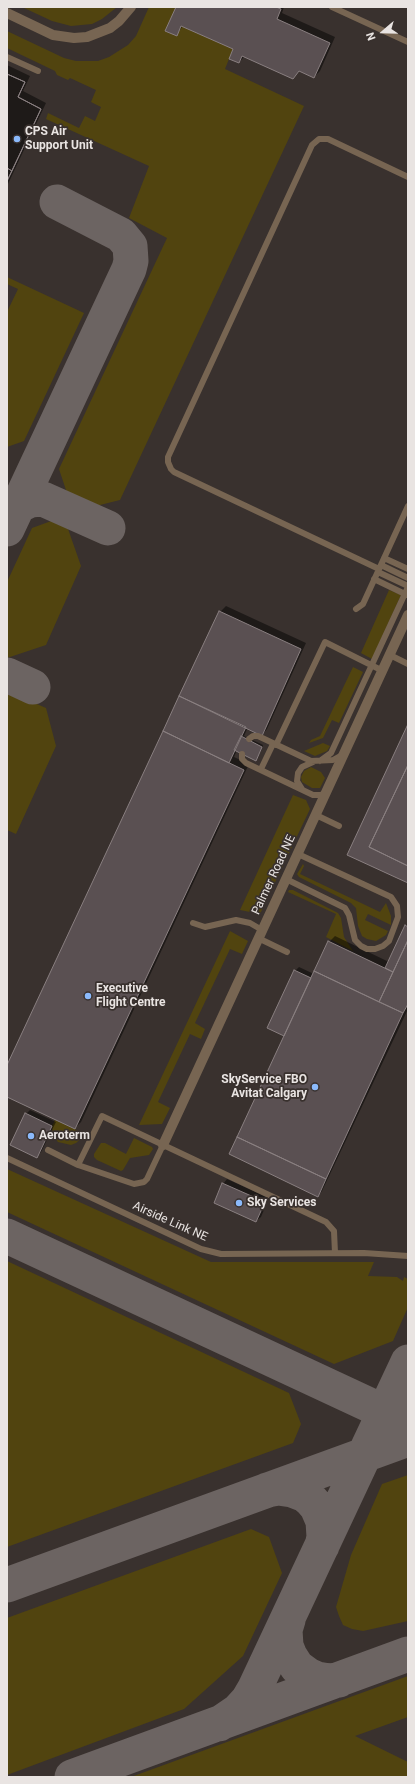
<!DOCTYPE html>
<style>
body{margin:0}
#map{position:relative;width:415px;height:1784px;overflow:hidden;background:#39312e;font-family:Roboto,sans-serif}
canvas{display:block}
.frame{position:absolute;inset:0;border:8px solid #e9e4e2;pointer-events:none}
.north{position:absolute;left:363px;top:12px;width:40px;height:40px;-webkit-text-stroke:3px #39312e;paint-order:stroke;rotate:250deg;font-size:11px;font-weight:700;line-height:16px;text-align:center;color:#e9e4e2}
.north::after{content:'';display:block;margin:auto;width:14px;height:18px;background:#e9e4e2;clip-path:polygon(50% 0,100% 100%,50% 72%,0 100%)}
</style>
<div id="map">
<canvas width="415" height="1784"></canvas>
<div class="frame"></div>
<div class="north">N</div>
</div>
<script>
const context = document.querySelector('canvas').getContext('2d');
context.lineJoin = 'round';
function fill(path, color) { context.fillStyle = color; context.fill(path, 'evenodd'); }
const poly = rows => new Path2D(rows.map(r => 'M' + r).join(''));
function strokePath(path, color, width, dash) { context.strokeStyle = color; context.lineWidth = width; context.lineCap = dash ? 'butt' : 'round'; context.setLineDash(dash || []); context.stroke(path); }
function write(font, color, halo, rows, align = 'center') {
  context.font = font + ' Roboto,sans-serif'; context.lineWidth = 3.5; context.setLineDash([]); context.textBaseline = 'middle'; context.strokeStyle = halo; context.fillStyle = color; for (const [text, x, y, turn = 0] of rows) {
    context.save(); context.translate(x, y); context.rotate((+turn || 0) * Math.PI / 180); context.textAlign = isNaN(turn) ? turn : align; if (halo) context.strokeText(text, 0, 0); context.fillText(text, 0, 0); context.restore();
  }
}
fill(poly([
 [22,7,117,7,102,19,92,24,71,26,52,21],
 [149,7,176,7,181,26,233,49,225,69,304,106,120,500,96,506,67,493,59,469,167,238,129,218,149,166,46,119,48,113,79,128,85,116,95,121,101,107,91,102,96,90,70,78,68,80,57,75,55,71,7,48,7,31,64,58,76,61,98,61,109,57,128,45,136,36],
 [7,277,84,313,24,441,7,447,7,312,18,289,7,284],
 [54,520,67,526,81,566,46,645,7,658,7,582,32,528],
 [389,590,401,595,372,659,361,653],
 [353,667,363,672,339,723,332,720,323,738,309,743,311,740,320,736],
 [7,691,46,708,56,746,16,834,7,830],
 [323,743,330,746,327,751,315,756,304,751],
 [311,767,321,772,325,778,320,788,312,788,302,782,301,777,304,771],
 [293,795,306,800,310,809,260,914,240,910],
 [303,864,304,866,300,874,380,912,386,903,391,916,391,925,368,914,365,920,388,931,386,935,376,941,367,939,362,936,358,926,356,908,351,903,299,877,297,874],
 [289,890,293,890,338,913,341,918,344,937,353,951,326,937,336,914,288,892],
 [230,931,248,941,242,954,230,949,195,1023,205,1029,201,1039,190,1034,158,1102,170,1108,162,1124,139,1125],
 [55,1120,85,1134,84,1136,76,1143,71,1145,58,1142,53,1136,52,1126],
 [134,1138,152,1147,153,1149,149,1155,130,1158,123,1170,121,1171,97,1160,94,1157,94,1154,101,1143,105,1143,126,1154],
 [7,1169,211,1262,374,1262,368,1276,397,1277,403,1281,404,1277,408,1279,408,1307,393,1341,334,1364,7,1212],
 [7,1261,289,1393,301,1424,293,1443,7,1547],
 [408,1475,408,1621,363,1631,352,1629,343,1625,339,1616,336,1607,351,1555,382,1484],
 [251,1529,269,1537,282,1573,243,1656,184,1709,7,1775,7,1618],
 [408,1676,408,1717,355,1736,408,1762,408,1777,131,1777]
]), '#51440f');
fill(poly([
 [177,7,284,7,282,13,335,37,320,71,314,77,300,70,245,56,239,62,235,49,183,26,176,35],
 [7,65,30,76,23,91,46,103,7,186],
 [226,606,306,643,267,729,262,735,248,727,244,736,263,745,257,758,237,750,234,757,249,764,81,1122,75,1128,7,1096,7,1067,220,612],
 [407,924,408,925,408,1009,322,1191,318,1196,285,1036,295,971,299,967,314,974,329,942,335,936,389,962],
 [30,1110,56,1122,41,1152,37,1156,26,1114],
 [227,1179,269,1198,261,1217,256,1221,223,1184]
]), '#0007');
strokePath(poly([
 [15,511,20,505,30,500,43,499,108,528],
 [7,529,129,269,131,261,130,246,121,235,57,202],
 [7,675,33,687],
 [7,1236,408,1423],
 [267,1490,278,1488,292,1490,305,1495,311,1500,317,1507,323,1521,324,1537,322,1546],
 [7,1585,408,1439],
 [288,1620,285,1630,286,1646,290,1656,297,1667,308,1675,317,1679,329,1681,339,1680],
 [219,1724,238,1711,248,1700,255,1688,408,1362],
 [72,1777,408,1654]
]), '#6c6462', 35);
const building = poly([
 [176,7,276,7,281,9,277,19,330,43,314,78,299,71,293,79,242,56,239,63,229,59,233,49,181,26,177,36,165,31,176,7],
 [7,74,25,82,18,97,41,109,7,181,7,74],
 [7,74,25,82,18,97,41,109,12,171,7,168,7,74],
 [7,168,12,171,7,181,7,168],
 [219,611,301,649,262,736,179,696,219,611],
 [179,696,246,727,229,763,163,731,179,696],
 [408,724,408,765,369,847,408,866,408,883,347,855,408,724],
 [163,731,244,770,75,1129,7,1097,7,1065,163,731],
 [241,736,262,747,256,761,234,750,241,736],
 [408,765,408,866,369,847,408,765],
 [405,925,408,927,408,940,393,972,385,968,405,925],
 [408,940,408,1004,403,1013,379,1002,408,940],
 [328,941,393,972,379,1002,314,971,328,941],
 [294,970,311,978,284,1036,267,1028,294,970],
 [314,971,403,1013,326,1179,237,1137,314,971],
 [25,1113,52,1126,37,1158,10,1145,25,1113],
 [237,1137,326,1179,318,1197,229,1154,237,1137],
 [222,1183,265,1202,256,1222,214,1203,222,1183]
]);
fill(building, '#5a5052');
strokePath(building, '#897f80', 1);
strokePath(poly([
 [332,7,408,42],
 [7,57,38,71],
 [384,558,408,569],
 [381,565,408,578],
 [379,569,174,472,171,469,168,462,168,457,312,145,319,139,328,139,408,177],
 [378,572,408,586],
 [374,579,407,595],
 [356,609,363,604,408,506],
 [390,655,408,664],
 [249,739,253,736,258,736,311,761,333,760,342,755],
 [276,745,325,642,383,671],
 [242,754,242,759,246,763,313,795,321,795,326,792],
 [320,761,331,753,408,587],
 [261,769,273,744],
 [302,789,297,781,298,773,302,767,313,762],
 [316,815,339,826],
 [286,879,345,908,349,915,355,940,361,946,367,949,375,949,383,946,389,941,398,917,397,906,391,897,298,854],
 [193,923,205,927,236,920,250,923,262,930],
 [258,938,287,952],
 [48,1150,78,1165,134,1184,144,1182,147,1179,163,1145],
 [7,1158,201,1249,221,1254,364,1253,408,1256],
 [78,1165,102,1116,326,1222,334,1231,335,1253]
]), '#776552', 6);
strokePath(poly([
 [7,13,53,35,74,38,87,37,110,28,119,21,131,7],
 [163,1145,408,615]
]), '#776552', 10);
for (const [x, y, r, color] of [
 [17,139,4,"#8bbafc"],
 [88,996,4,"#8bbafc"],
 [315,1087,4,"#8bbafc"],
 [31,1136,4,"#8bbafc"],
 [239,1203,4,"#8bbafc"]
]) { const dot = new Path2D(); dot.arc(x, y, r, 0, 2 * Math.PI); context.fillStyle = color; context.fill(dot); strokePath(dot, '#39312e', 1.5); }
write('bold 12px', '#e9e4e2', '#39312e', [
 ["CPS Air",25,132],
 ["Support Unit",25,146],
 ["Executive",96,989],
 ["Flight Centre",96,1003],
 ["SkyService FBO",307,1080,"right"],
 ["Avitat Calgary",307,1094,"right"],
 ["Aeroterm",39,1136],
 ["Sky Services",247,1203]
], 'left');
write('12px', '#e9e4e2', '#39312e', [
 ["Palmer Road NE",274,875,-65],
 ["Airside Link NE",170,1222,24]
]);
</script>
